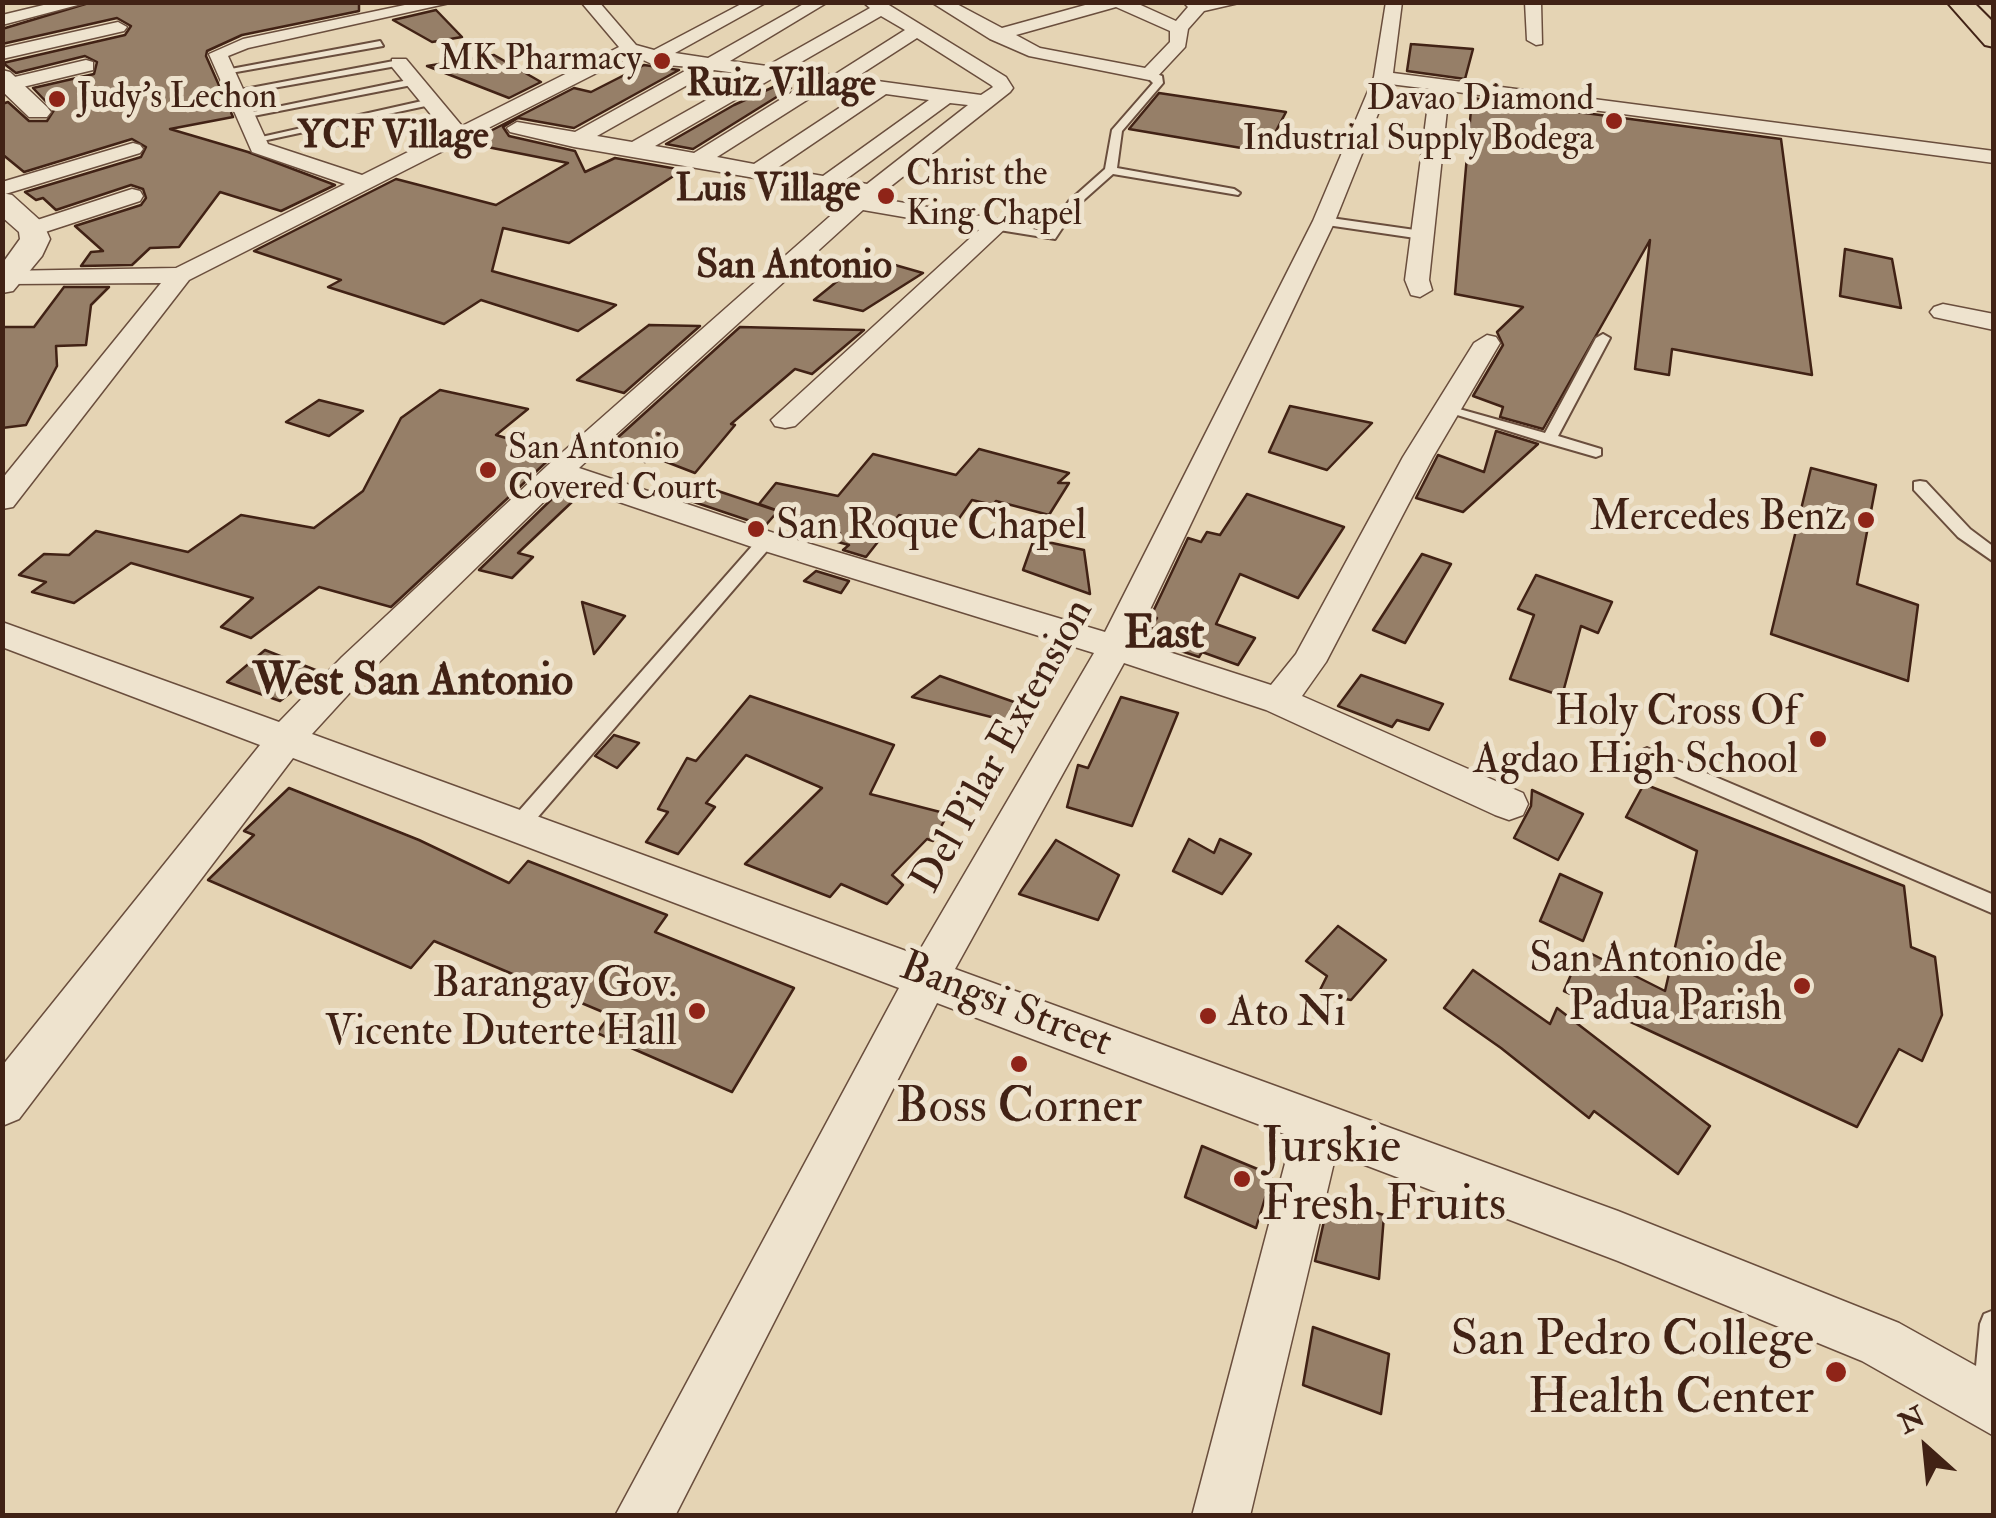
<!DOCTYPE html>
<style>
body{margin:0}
#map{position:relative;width:1996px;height:1518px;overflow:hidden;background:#e5d4b4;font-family:"IM FELL Double Pica",serif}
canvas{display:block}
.frame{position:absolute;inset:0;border:5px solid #412215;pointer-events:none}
.north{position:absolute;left:1876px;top:1398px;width:100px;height:100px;-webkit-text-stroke:8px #eee3ce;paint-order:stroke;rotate:333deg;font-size:28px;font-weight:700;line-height:40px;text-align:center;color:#412215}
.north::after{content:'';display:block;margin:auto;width:35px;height:45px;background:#412215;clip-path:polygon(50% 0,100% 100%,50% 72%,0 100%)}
</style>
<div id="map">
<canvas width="1996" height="1518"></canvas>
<div class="frame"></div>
<div class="north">N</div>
</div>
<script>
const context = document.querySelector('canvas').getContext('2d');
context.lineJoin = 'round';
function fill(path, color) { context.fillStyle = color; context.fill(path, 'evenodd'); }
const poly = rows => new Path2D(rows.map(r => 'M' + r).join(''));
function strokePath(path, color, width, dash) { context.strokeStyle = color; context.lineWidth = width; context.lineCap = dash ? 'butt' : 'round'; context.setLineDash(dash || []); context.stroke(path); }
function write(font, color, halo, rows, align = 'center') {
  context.font = font + ' "IM FELL Double Pica",serif'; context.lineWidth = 10; context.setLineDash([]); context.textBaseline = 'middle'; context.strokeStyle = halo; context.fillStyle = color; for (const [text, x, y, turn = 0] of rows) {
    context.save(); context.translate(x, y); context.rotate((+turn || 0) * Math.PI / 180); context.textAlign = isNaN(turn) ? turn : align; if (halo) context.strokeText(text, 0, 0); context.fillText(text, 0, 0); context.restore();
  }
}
const building = poly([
 [92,2,359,2,359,11,242,35,207,51,206,56,233,117,170,129,248,152,335,185,281,211,220,192,179,247,150,248,132,265,81,266,91,252,103,251,75,226,141,205,146,198,143,189,131,185,56,210,43,198,36,200,25,192,141,157,146,147,132,139,24,172,2,154,2,104,8,102,29,121,47,121,54,110,33,88,94,74,97,62,85,56,16,73,3,63,125,35,131,26,117,18,2,44,2,29,92,2],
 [436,10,462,37,432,42,393,20,436,10],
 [1411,44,1473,49,1465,79,1407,71,1411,44],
 [494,55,541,82,509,98,427,66,494,55],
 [644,65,679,70,574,128,518,118,503,127,509,136,575,151,585,172,615,158,683,170,569,243,503,228,492,271,616,305,578,331,481,300,444,324,328,287,341,280,254,251,396,179,496,205,568,163,467,143,574,88,591,92,644,65],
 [778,85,791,88,693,149,666,144,734,105,778,85],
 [1159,93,1286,112,1265,152,1129,129,1159,93],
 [1472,98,1781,139,1812,375,1672,349,1669,375,1635,369,1650,240,1543,429,1500,417,1503,407,1473,396,1503,345,1497,332,1523,307,1455,294,1472,98],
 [1845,249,1892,259,1901,308,1840,296,1845,249],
 [867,257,923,273,863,311,814,300,867,257],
 [64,287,109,287,91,305,86,345,56,346,57,366,26,425,2,428,2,327,34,327,64,287],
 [649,325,700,326,624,393,577,380,649,325],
 [740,327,864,330,812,374,795,369,731,424,735,425,695,473,651,456,645,462,605,449,740,327],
 [440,390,528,409,496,435,556,453,391,607,319,587,251,638,221,627,253,598,131,563,74,603,32,592,46,582,19,575,44,554,69,555,96,531,188,552,241,515,314,528,363,491,401,418,440,390],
 [319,400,363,411,329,436,286,422,319,400],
 [1290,406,1372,423,1327,470,1269,452,1290,406],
 [1496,431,1538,444,1463,512,1416,498,1438,455,1484,472,1496,431],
 [979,449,1069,473,1058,483,1069,483,1049,515,996,501,993,505,972,500,951,530,899,515,866,557,843,550,849,545,834,541,840,533,759,504,776,483,838,496,873,454,956,475,979,449],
 [1811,468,1876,485,1857,584,1918,605,1908,681,1771,634,1811,468],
 [706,487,778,511,765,526,691,501,706,487],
 [558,493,573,501,518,553,533,557,512,578,479,570,558,493],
 [1247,494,1344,527,1298,598,1240,574,1216,624,1255,638,1238,665,1202,652,1199,657,1145,639,1157,618,1151,616,1188,538,1201,542,1207,532,1220,535,1247,494],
 [1034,539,1084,550,1090,594,1023,570,1034,539],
 [1422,554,1451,564,1405,643,1373,630,1422,554],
 [816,571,849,581,841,593,804,581,816,571],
 [1536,575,1612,602,1598,633,1581,626,1562,696,1510,679,1534,615,1518,609,1536,575],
 [582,602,625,616,594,654,582,602],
 [265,650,318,671,280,701,227,682,265,650],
 [1361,675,1443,704,1429,730,1397,720,1392,727,1338,706,1361,675],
 [940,676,1017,703,1011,722,912,697,940,676],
 [750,696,894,745,870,794,948,814,933,841,927,839,892,875,903,885,887,904,841,884,830,897,745,864,822,788,746,755,706,803,715,807,678,854,646,842,668,812,658,809,687,758,696,761,750,696],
 [1121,697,1178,713,1132,826,1067,807,1078,765,1088,768,1121,697],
 [614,735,639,743,617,768,595,756,614,735],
 [1644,784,1904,886,1911,947,1935,957,1942,1015,1922,1061,1899,1049,1857,1127,1564,991,1582,949,1665,991,1697,851,1626,817,1644,784],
 [289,788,419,840,509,883,528,861,667,915,655,932,794,988,732,1092,597,1033,610,1015,434,941,411,968,208,880,254,835,244,831,289,788],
 [1532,790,1583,814,1558,860,1514,838,1531,806,1532,790],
 [1189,839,1214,853,1220,839,1251,854,1222,894,1173,871,1189,839],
 [1056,840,1119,875,1098,920,1019,894,1056,840],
 [1560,874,1602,893,1583,941,1540,921,1560,874],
 [1338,926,1386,960,1351,1000,1318,994,1327,976,1306,961,1338,926],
 [1473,970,1550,1024,1557,1008,1710,1126,1678,1174,1594,1111,1589,1118,1501,1048,1444,1008,1473,970],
 [1202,1146,1272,1175,1256,1228,1185,1197,1202,1146],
 [1329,1199,1384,1215,1379,1279,1315,1261,1329,1199],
 [1313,1327,1389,1354,1381,1414,1303,1385,1313,1327]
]);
fill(building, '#967f68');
strokePath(building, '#412215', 2.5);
const service = poly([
 [380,41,383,46,225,74,220,71,380,41],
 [399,60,402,65,234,95,229,92,399,60],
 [1149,71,1162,76,1163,83,1122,131,1117,168,1234,189,1240,193,1238,195,1113,174,1077,206,1055,239,993,229,993,223,997,222,1048,232,1069,201,1105,169,1112,130,1153,83,1144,74,1149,71],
 [413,79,417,84,243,118,238,115,413,79],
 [431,99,435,100,435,104,253,143,248,140,431,99],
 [1324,217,1422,231,1428,235,1422,239,1320,224,1318,221,1324,217],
 [1603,334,1610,338,1558,436,1601,449,1601,455,1596,457,1544,442,1438,409,1445,405,1545,433,1596,338,1603,334],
 [1920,481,1926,482,1970,529,1994,547,1994,562,1958,537,1914,490,1914,482,1920,481],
 [766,535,774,541,772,545,525,832,518,835,511,832,508,826,511,820,760,537,766,535],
 [1647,748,1994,895,1994,914,1640,761,1637,756,1640,751,1647,748],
 [1994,1310,1994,1410,1988,1413,1978,1408,1973,1398,1980,1324,1984,1314,1994,1310]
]);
const minor = poly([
 [56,2,89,2,2,25,2,15,56,2],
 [419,2,454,2,248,48,228,56,268,144,362,175,446,133,392,67,392,59,406,59,462,126,619,47,581,2,599,2,636,45,654,50,745,2,767,2,675,53,708,58,807,2,828,2,730,61,767,66,870,8,863,2,884,2,1006,77,1013,88,1010,92,876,198,997,219,1008,226,795,426,785,428,775,426,771,420,979,230,863,210,579,468,777,534,1105,632,1313,221,1374,77,1386,2,1402,2,1393,73,1994,151,1994,163,1449,91,1429,280,1432,290,1420,297,1411,295,1405,280,1430,89,1390,84,1335,221,1135,641,1271,685,1296,654,1403,457,1474,343,1487,335,1496,337,1500,343,1433,457,1326,662,1302,696,1523,793,1528,804,1523,815,1509,820,1495,815,1266,710,1124,663,955,969,1618,1211,1899,1323,1994,1376,1994,1436,1862,1361,1618,1261,1336,1154,1250,1516,1192,1516,1292,1137,937,1003,675,1516,615,1516,899,988,293,758,19,1119,2,1126,2,1066,260,745,2,647,2,622,279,722,342,657,548,465,854,195,574,147,510,132,507,128,517,122,575,132,692,67,652,64,632,55,189,280,13,507,2,509,2,479,161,283,9,284,2,283,2,271,176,268,345,184,252,152,209,54,243,39,419,2],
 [881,16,905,30,834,75,789,69,881,16],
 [917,38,991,85,993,87,981,95,855,78,917,38],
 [714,70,751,75,632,142,597,136,714,70],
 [773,78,807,83,694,153,655,146,773,78],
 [829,86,865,91,754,164,717,157,829,86],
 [886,94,929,100,823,176,777,168,886,94],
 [950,103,968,105,867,184,845,180,950,103],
 [563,483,755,548,1094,653,917,955,312,734,366,675,563,483],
 [931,2,953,2,1002,28,1096,2,1134,2,1176,21,1188,7,1183,2,1243,2,1204,11,1188,29,1185,47,1156,78,1149,80,1029,56,990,39,931,2],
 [1116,7,1170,31,1170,42,1145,68,1040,48,1016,35,1116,7],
 [1525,2,1541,2,1542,44,1536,45,1527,40,1525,2],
 [118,22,127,27,124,31,2,59,2,48,118,22],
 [86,60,93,62,93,70,2,92,2,80,86,60],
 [133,143,140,145,143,149,140,153,2,195,2,182,133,143],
 [132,189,140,191,143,196,140,201,33,236,21,229,25,224,132,189],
 [1943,304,1994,314,1994,330,1934,317,1930,312,1934,307,1943,304]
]);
const tertiary = poly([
 [2,70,10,72,47,107,51,112,47,117,29,117,2,91,2,70],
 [2,193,12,195,43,223,50,239,42,256,13,291,2,293,2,264,20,239,19,232,2,217,2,193]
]);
const primary = poly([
 [1947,2,1973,2,1994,23,1994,47,1985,45,1947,2]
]);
strokePath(service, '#6a4e3d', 4);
strokePath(minor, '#6a4e3d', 3);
strokePath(tertiary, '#6a4e3d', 3);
strokePath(primary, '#412215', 4);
fill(service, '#eee3ce');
fill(minor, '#eee3ce');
fill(tertiary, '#eee3ce');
fill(primary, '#e5d4b4');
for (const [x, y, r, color] of [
 [662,61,10,"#8f2418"],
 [57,99,10,"#8f2418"],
 [1614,121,10,"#8f2418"],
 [886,196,10,"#8f2418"],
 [488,470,10,"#8f2418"],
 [1866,520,10,"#8f2418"],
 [756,529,10,"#8f2418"],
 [1818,739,10,"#8f2418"],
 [1802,986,10,"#8f2418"],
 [697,1011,10,"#8f2418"],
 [1208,1016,10,"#8f2418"],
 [1019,1064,10,"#8f2418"],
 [1242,1179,10,"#8f2418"],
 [1836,1372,12,"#8f2418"]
]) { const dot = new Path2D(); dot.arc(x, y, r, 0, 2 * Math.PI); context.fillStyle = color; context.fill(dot); strokePath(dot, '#eee3ce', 4); }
write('35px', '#412215', '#eee3ce', [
 ["MK Pharmacy",642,61,"right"],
 ["Judy's Lechon",77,99],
 ["Davao Diamond",1594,101,"right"],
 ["Industrial Supply Bodega",1594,141,"right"],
 ["Christ the",906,176],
 ["King Chapel",906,216],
 ["San Antonio",508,450],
 ["Covered Court",508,490]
], 'left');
write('bold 38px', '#412215', '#eee3ce', [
 ["Ruiz Village",781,87],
 ["YCF Village",393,139],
 ["Luis Village",768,192]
]);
write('bold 40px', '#412215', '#eee3ce', [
 ["San Antonio",794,268]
]);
write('42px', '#412215', '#eee3ce', [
 ["Mercedes Benz",1846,520],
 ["San Roque Chapel",776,529,"left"],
 ["Holy Cross Of",1798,715],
 ["Agdao High School",1798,763],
 ["San Antonio de",1782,962],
 ["Padua Parish",1782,1010],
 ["Barangay Gov.",677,987],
 ["Vicente Duterte Hall",677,1035],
 ["Ato Ni",1228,1016,"left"]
], 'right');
write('42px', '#412215', '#eee3ce', [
 ["Del Pilar Extension",1005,747,-61],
 ["Bangsi Street",1005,1007,21]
]);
write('bold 45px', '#412215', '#eee3ce', [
 ["East",1164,637],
 ["West San Antonio",413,684]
]);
write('50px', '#412215', '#eee3ce', [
 ["Boss Corner",1019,1110],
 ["Jurskie",1262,1150,"left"],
 ["Fresh Fruits",1262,1208,"left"],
 ["San Pedro College",1814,1343,"right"],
 ["Health Center",1814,1401,"right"]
]);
</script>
